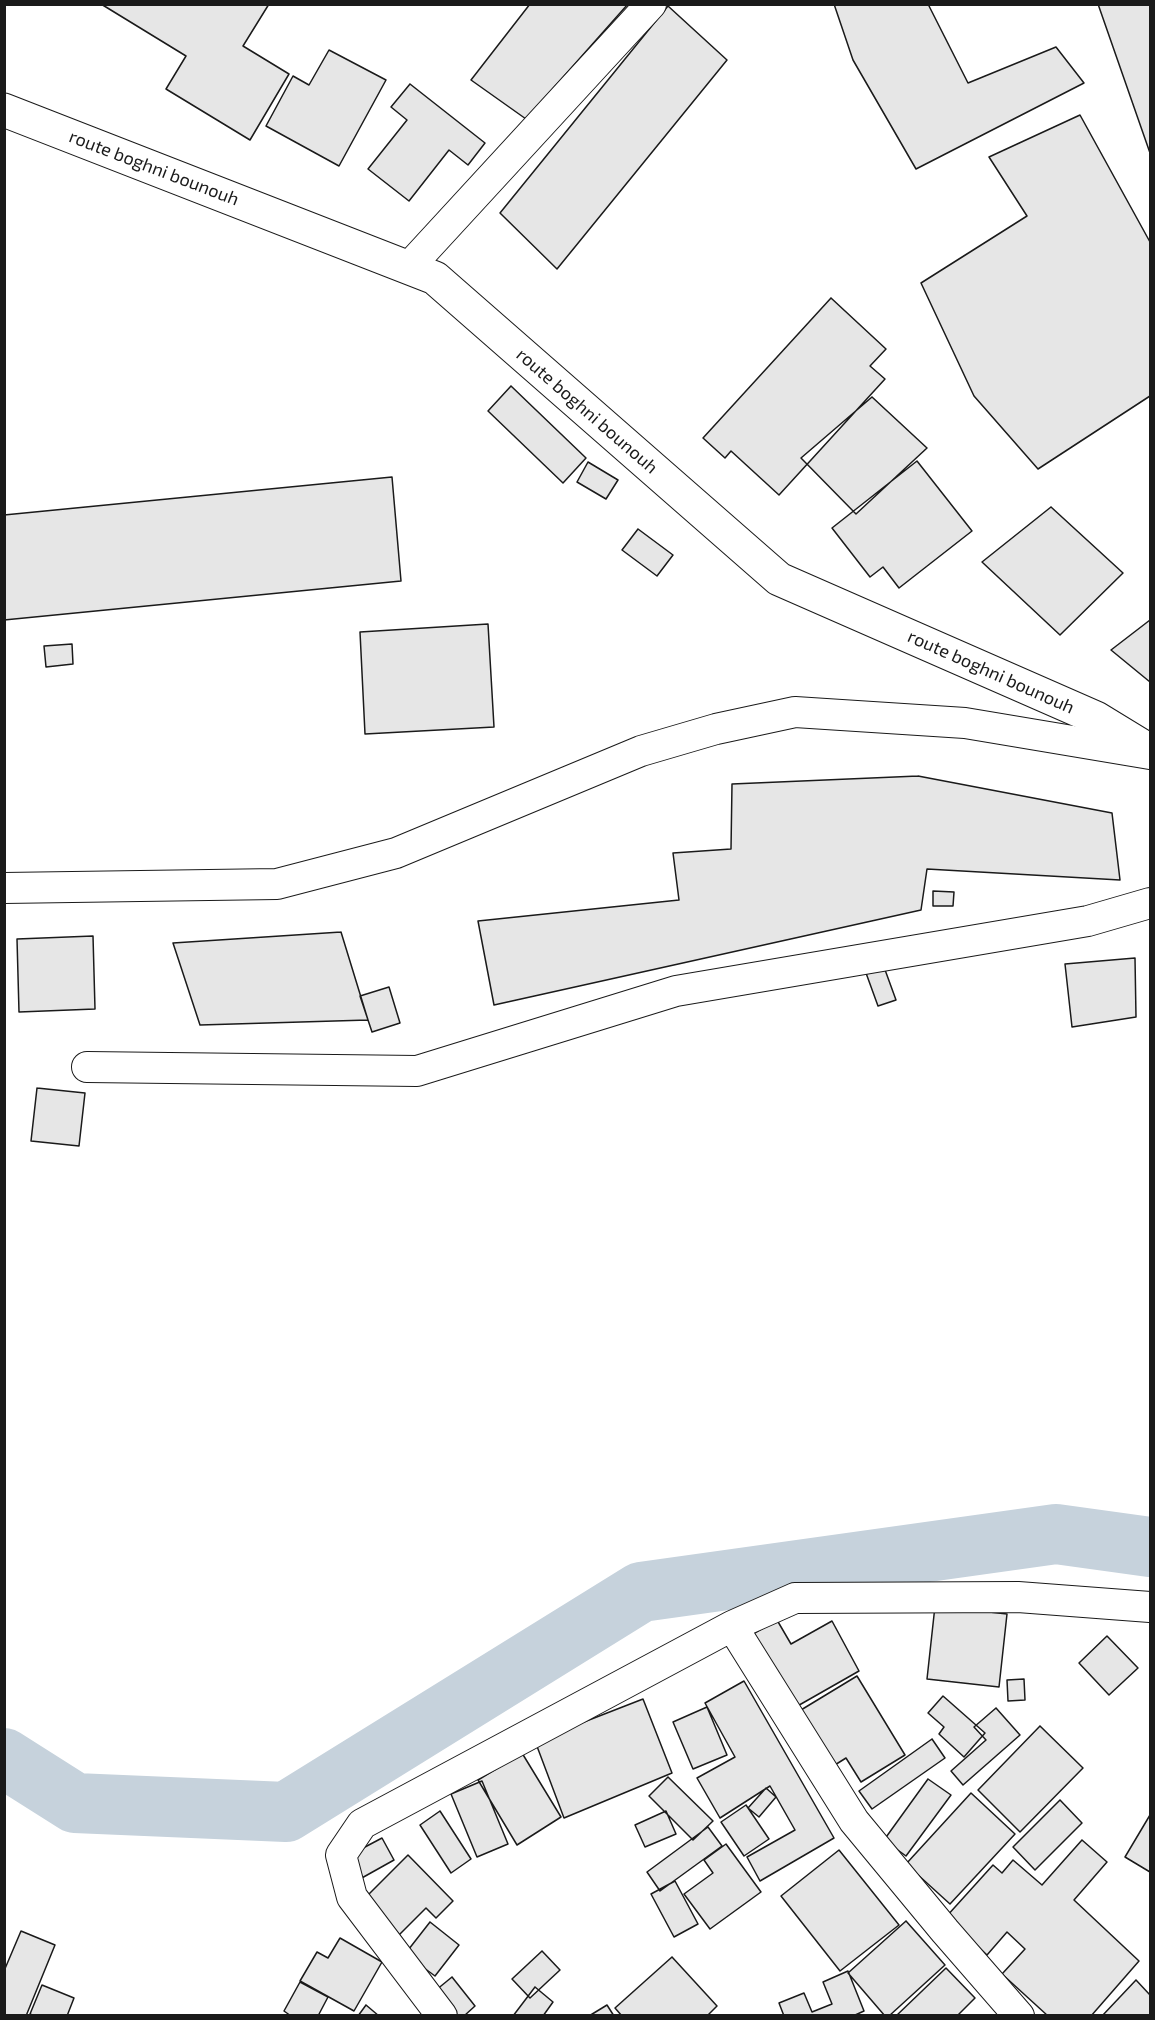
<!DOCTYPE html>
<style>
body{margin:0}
#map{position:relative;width:1155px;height:2020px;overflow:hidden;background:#fff;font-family:"Exo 2",sans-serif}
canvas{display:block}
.frame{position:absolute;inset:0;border:6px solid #1a1a1a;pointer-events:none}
</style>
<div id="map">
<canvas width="1155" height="2020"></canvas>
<div class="frame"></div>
</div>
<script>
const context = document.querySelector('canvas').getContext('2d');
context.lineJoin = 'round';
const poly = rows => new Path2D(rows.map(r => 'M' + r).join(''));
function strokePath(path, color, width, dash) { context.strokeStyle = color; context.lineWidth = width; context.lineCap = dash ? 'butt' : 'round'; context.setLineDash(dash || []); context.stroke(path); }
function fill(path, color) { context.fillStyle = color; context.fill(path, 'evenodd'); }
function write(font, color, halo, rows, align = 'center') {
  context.font = font + ' "Exo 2",sans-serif'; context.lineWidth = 4.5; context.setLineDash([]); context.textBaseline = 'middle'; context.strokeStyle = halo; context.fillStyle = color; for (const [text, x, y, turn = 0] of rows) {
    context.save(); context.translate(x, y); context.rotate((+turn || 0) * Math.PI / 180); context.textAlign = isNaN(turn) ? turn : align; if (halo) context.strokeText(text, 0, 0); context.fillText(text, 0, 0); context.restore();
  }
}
strokePath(poly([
 [4,1758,75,1803,286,1812,641,1592,1056,1534,1150,1547]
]), '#c6d2dc', 60);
const building = poly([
 [101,4,269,4,243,46,289,74,250,140,166,89,186,56,101,4],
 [530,4,628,4,526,119,471,80,530,4],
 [834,4,928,4,968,83,1056,47,1084,83,916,169,853,60,834,4],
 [1098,4,1150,4,1150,153,1098,4],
 [668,6,727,60,557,269,500,213,668,6],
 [329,50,386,80,339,166,266,126,293,76,309,85,329,50],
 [410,84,485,143,468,165,449,150,409,201,368,169,407,120,391,107,410,84],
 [1080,115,1150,242,1150,396,1038,469,974,396,921,283,1027,216,989,157,1080,115],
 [831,298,886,349,870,366,885,379,779,495,731,451,725,458,703,438,831,298],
 [511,386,586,458,563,483,488,411,511,386],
 [872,397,927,448,856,514,801,458,872,397],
 [917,461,972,531,899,588,883,567,870,577,832,528,917,461],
 [588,462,618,480,606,499,577,482,588,462],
 [392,477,401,581,4,620,4,515,392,477],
 [1051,507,1123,573,1060,635,982,562,1051,507],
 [638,529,673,555,657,576,622,550,638,529],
 [1150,620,1150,682,1111,650,1150,620],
 [488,624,494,727,365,734,360,632,488,624],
 [72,644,73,664,46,667,44,646,72,644],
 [918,776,1112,813,1120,880,927,869,921,910,494,1005,478,921,679,900,673,853,731,849,732,784,918,776],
 [933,891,954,892,953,906,933,906,933,891],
 [341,932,368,1020,200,1025,173,943,341,932],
 [93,936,95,1009,19,1012,17,939,93,936],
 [1135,958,1136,1017,1072,1027,1065,964,1135,958],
 [884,967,896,1000,878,1006,866,973,884,967],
 [389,987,400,1023,372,1032,360,996,389,987],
 [37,1088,85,1093,79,1146,31,1141,37,1088],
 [935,1606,1007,1614,999,1687,927,1679,935,1606],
 [777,1620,791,1644,832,1621,859,1671,794,1708,753,1634,777,1620],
 [1107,1636,1138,1668,1109,1695,1079,1663,1107,1636],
 [857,1676,905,1755,861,1782,846,1758,830,1768,796,1713,857,1676],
 [1024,1679,1025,1700,1008,1701,1007,1680,1024,1679],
 [744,1681,834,1838,760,1881,747,1857,795,1830,770,1786,720,1818,697,1778,735,1757,705,1703,744,1681],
 [943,1696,985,1733,964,1757,939,1734,944,1727,928,1713,943,1696],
 [643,1699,672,1773,564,1818,535,1741,643,1699],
 [707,1707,727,1755,693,1769,673,1722,707,1707],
 [996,1708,1020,1735,963,1785,951,1771,986,1740,974,1727,996,1708],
 [1040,1726,1083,1768,1020,1832,978,1790,1040,1726],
 [932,1739,945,1758,872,1809,859,1791,932,1739],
 [522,1753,561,1817,517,1845,478,1780,522,1753],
 [668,1777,713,1821,693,1840,649,1796,668,1777],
 [928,1779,951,1795,906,1856,884,1840,928,1779],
 [482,1781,508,1844,477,1857,451,1794,482,1781],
 [766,1788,776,1797,759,1817,748,1808,766,1788],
 [971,1793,1015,1834,950,1904,906,1864,971,1793],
 [1060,1800,1082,1823,1035,1870,1013,1847,1060,1800],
 [746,1805,769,1839,744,1856,721,1822,746,1805],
 [440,1811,471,1859,451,1873,420,1825,440,1811],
 [666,1811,676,1834,645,1847,635,1825,666,1811],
 [1150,1815,1150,1872,1125,1857,1150,1815],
 [708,1827,722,1846,660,1891,647,1872,708,1827],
 [382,1838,394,1860,360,1879,348,1856,382,1838],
 [1082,1840,1107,1862,1074,1900,1139,1961,1091,2016,1048,2016,1002,1974,1025,1949,1007,1932,987,1955,946,1917,993,1865,1002,1873,1013,1860,1042,1885,1082,1840],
 [726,1844,761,1892,710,1929,684,1894,713,1873,704,1860,726,1844],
 [839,1850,899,1925,840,1971,781,1896,839,1850],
 [408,1855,453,1901,436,1918,426,1908,398,1936,363,1900,408,1855],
 [675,1881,698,1924,674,1937,651,1894,675,1881],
 [906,1921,945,1965,889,2016,885,2016,848,1973,906,1921],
 [430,1922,459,1945,435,1976,405,1954,430,1922],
 [21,1931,55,1945,26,2016,4,2016,4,1971,21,1931],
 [340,1938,382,1962,354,2011,300,1981,317,1952,328,1958,340,1938],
 [542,1951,560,1970,530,1998,512,1979,542,1951],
 [672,1957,717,2006,707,2016,622,2016,615,2008,672,1957],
 [946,1968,975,1998,957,2016,896,2016,946,1968],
 [848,1971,864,2011,853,2016,784,2016,779,2003,804,1993,812,2012,832,2004,823,1982,848,1971],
 [452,1977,475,2006,464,2016,446,2016,430,1995,452,1977],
 [1136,1980,1150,1995,1150,2016,1102,2016,1136,1980],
 [300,1982,328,1997,318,2016,291,2016,284,2011,300,1982],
 [42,1985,74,1998,67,2016,35,2016,30,2014,42,1985],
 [535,1987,553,2002,543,2016,513,2016,535,1987],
 [366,2005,379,2016,358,2016,366,2005],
 [607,2005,614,2016,589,2016,607,2005]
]);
fill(building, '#e6e6e6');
strokePath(building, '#1a1a1a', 1.5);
const minor = poly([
 [409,267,651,4],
 [4,888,277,884,396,853,641,751,716,729,795,712,965,723,1150,754],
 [87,1067,417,1071,676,991,1088,921,1150,903],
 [732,1626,795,1598,1018,1597,1150,1607],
 [442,2016,352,1897,341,1855,362,1824,732,1626,854,1821,945,1931,1019,2016]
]);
const secondary = poly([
 [4,110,435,278,779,579,1096,718,1150,751]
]);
strokePath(minor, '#1a1a1a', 32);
strokePath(secondary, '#1a1a1a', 35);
strokePath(minor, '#fff', 30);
strokePath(secondary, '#fff', 33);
write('18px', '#1a1a1a', '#fff', [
 ["route boghni bounouh",154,168,21],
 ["route boghni bounouh",587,411,41],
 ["route boghni bounouh",991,672,24]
]);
</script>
